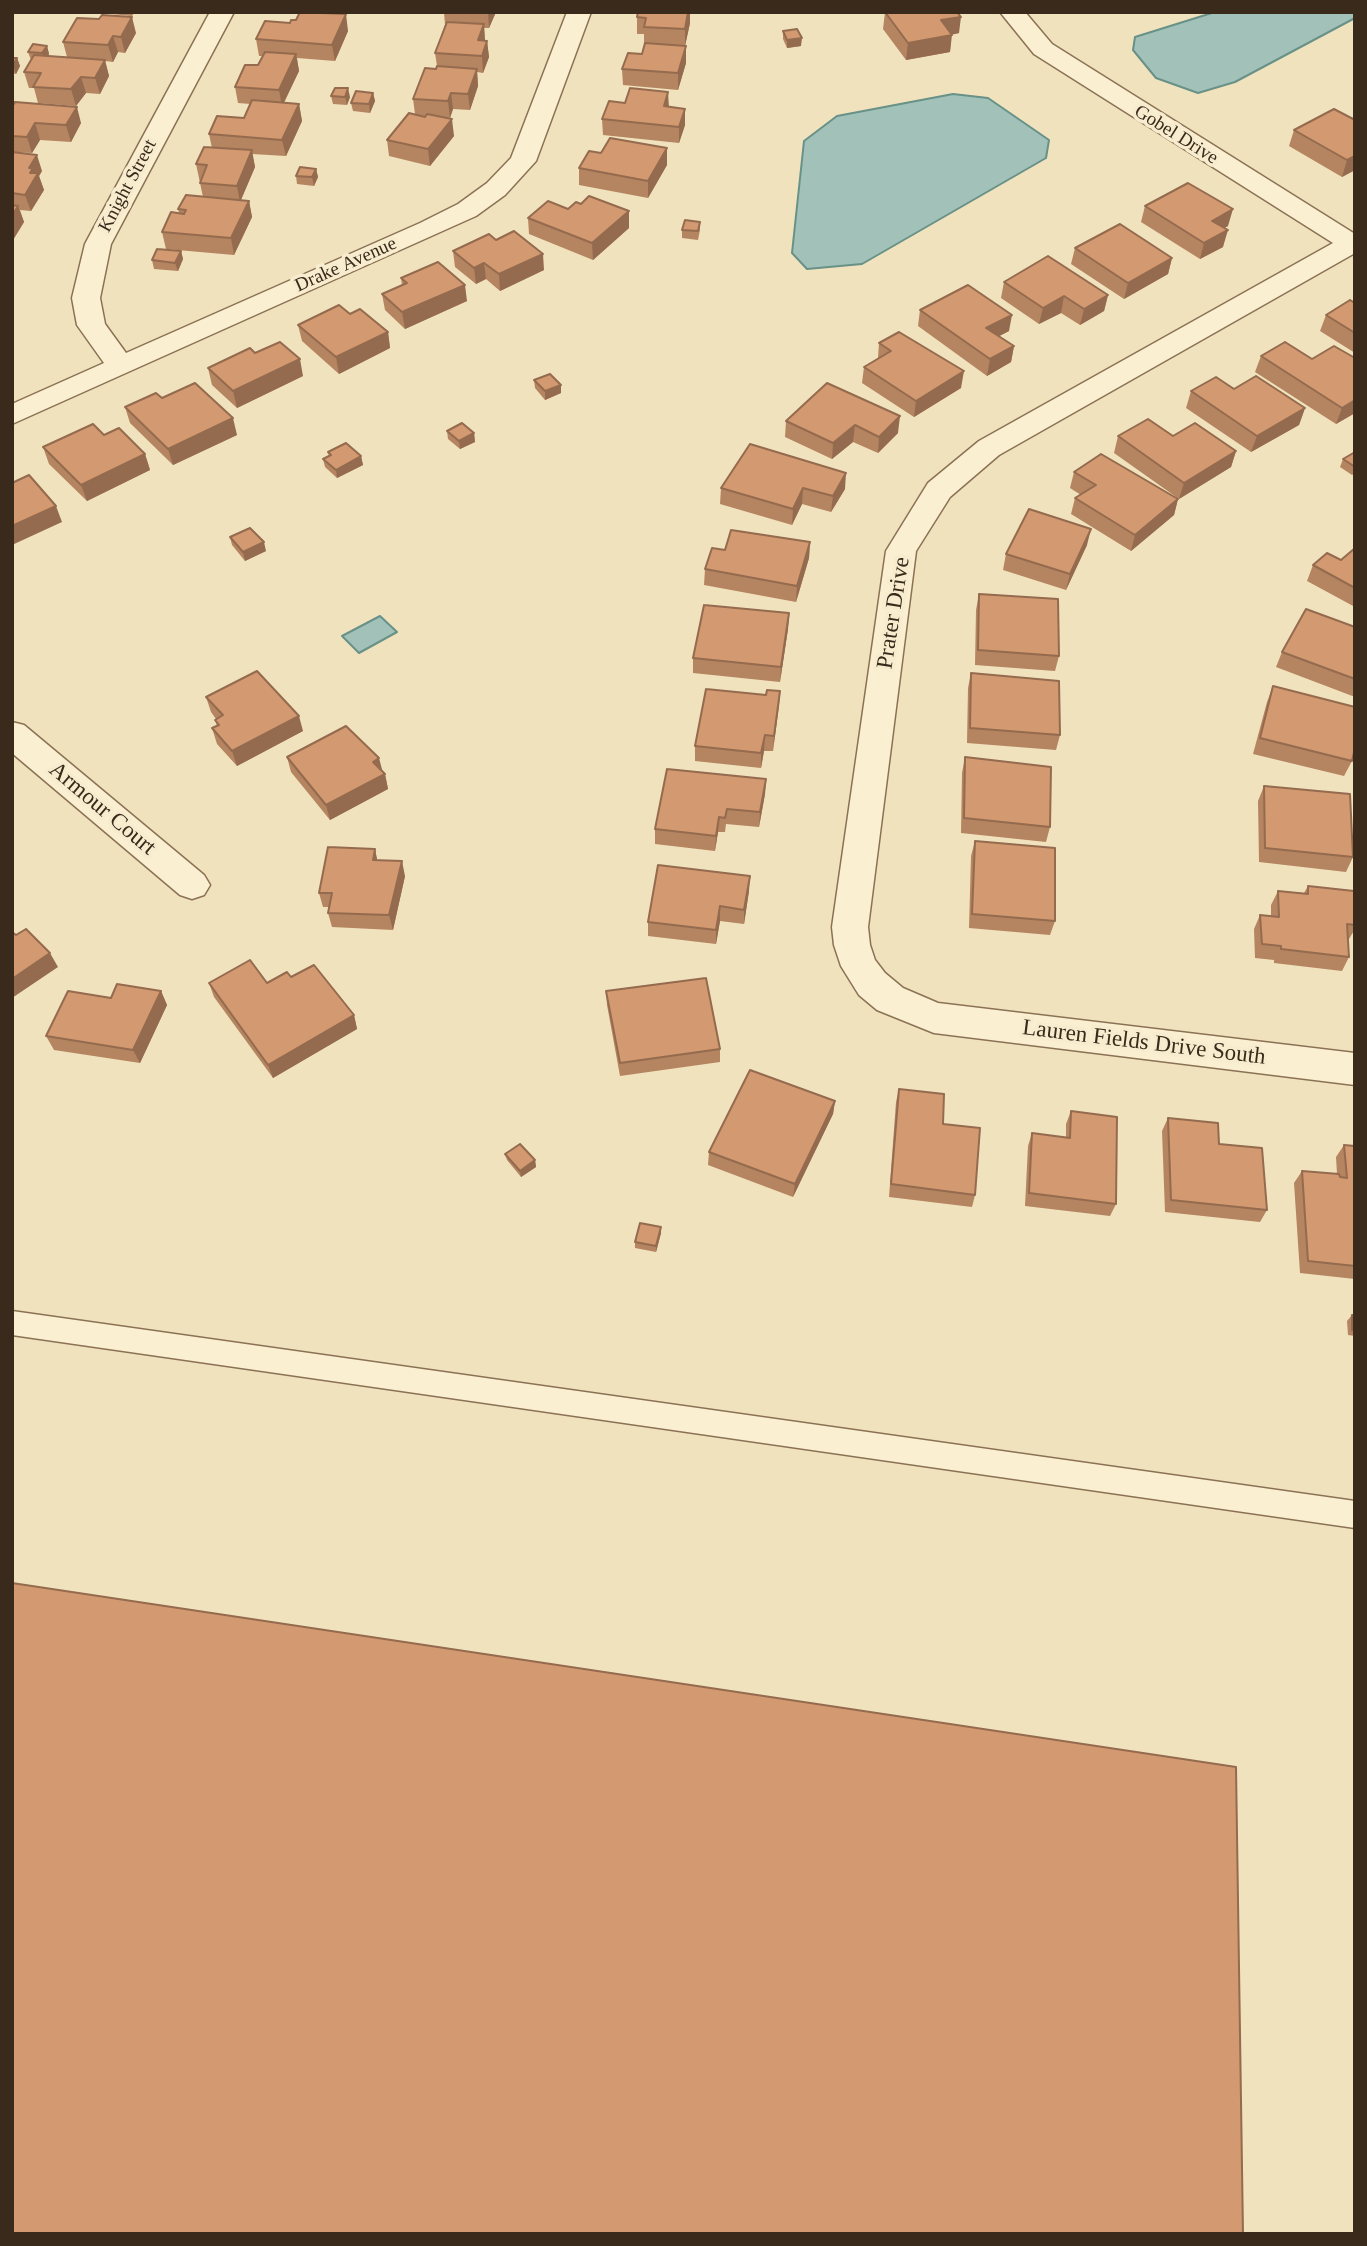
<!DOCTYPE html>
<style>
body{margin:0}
#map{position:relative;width:1367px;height:2246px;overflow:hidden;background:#f1e2be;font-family:Georgia,serif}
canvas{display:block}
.frame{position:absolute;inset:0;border:14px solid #392a1b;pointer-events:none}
</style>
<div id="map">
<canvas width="1367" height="2246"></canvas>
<div class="frame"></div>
</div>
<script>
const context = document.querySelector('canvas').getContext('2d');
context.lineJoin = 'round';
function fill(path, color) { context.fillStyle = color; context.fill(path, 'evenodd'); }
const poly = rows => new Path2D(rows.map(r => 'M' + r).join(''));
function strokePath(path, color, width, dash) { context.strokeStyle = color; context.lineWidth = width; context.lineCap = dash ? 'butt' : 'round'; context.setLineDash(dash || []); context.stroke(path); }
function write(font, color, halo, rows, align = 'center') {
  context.font = font + ' Georgia,serif'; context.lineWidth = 7; context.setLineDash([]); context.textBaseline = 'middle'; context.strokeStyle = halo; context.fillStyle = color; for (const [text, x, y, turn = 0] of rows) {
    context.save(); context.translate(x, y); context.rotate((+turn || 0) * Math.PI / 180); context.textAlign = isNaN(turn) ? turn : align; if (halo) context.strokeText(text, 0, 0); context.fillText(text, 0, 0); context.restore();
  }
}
const water = poly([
 [1215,12,1355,12,1355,18,1235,82,1198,93,1156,78,1133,50,1135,37,1215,12],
 [953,94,988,98,1049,140,1046,158,862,264,807,269,792,253,804,141,837,116,953,94],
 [380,616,397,632,359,653,342,636,380,616]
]);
fill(water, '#a2c2b9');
strokePath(water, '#689187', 2);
const service = poly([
 [12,1311,1355,1501,1355,1528,12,1335,12,1311]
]);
const minor = poly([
 [210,12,234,12,111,244,100,298,105,324,126,353,420,223,458,204,487,183,511,158,567,12,591,12,536,161,505,195,476,216,12,424,12,404,104,363,77,325,72,298,85,244,210,12],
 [1000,12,1025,12,1052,44,1355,234,1355,253,999,455,950,497,916,551,868,927,870,945,875,960,885,973,903,988,938,1003,1355,1053,1355,1085,934,1033,877,1010,859,995,841,966,834,945,832,927,886,551,928,483,979,441,1333,243,1034,54,1000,12],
 [12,722,24,725,204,875,210,885,204,895,192,899,180,895,12,753,12,722]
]);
strokePath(service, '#8b7255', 3);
strokePath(minor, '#8b7255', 3);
fill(service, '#fbefd2');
fill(minor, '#fbefd2');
fill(poly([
 [91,12,135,12,132,16],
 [296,12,337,12,336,13,348,31,335,61,297,58,299,71,284,103,299,104,302,121,286,156,252,154,255,167,241,200,249,201,252,217,234,255,166,249,162,232,179,213,178,209,203,197,196,164,212,148,209,134,244,118,251,104,238,103,235,87,258,65,263,56,259,56,256,39,296,20,300,13],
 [444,12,496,12,489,28,484,28,485,41,487,41,489,57,483,73,477,72,478,86,470,110,453,109,450,118,442,117,454,136,430,166,389,156,387,140,415,114,413,99,437,66,435,53,445,25],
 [638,12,690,12,690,23,685,46,686,63,678,90,623,85,622,69,642,54,645,43,644,43,644,34,637,34,637,17],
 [885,12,959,33,951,35,950,52,906,60,883,29],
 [783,31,801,46,787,48,783,39],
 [136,33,125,53,118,52,113,62,105,61,109,76,100,94,86,93,76,106,38,103,34,88,29,88,24,72,31,60,28,52,47,46,49,54,48,56,67,57,63,42],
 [12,58,17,58,20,66,16,74,12,73],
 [373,93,375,101,370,113,353,111,351,103],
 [331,96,350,97,347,105,333,104],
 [12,107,81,123,71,142,40,140,32,153,12,152],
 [1334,109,1355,170,1342,177,1289,146,1294,130],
 [602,119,685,125,679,143,603,135],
 [667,148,667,165,648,198,579,185,579,168,601,153],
 [12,152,42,171,39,176,44,190,31,211,20,210,24,222,13,240,12,240],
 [316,169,318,177,314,186,297,184,296,176],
 [581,204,629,211,629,228,593,260,529,234,528,218,568,209],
 [1145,206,1228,226,1224,228,1223,247,1200,259,1141,222],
 [700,222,700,230,698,240,682,238,682,230],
 [496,240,544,270,500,291,486,279,476,284,455,267,453,251],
 [1075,248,1172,258,1168,274,1124,299,1071,264],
 [181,251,183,259,178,271,154,269,152,260],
 [401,278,467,301,405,329,385,310,382,294,402,285],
 [1004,282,1108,295,1104,311,1080,325,1061,313,1039,324,1001,298],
 [1355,303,1355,353,1320,331,1326,315],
 [920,310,1009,331,999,336,1014,346,1011,362,987,376,918,326],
 [350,314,388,332,390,348,339,374,302,341,298,325],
 [879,343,961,388,914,417,862,383,864,367,878,358],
 [255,353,303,376,237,408,212,385,208,368],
 [1261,356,1312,359,1355,358,1355,413,1336,424,1255,372],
 [534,380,561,385,561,393,545,400,535,388],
 [827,383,898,433,878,453,853,442,832,459,785,437,786,421],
 [1191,391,1305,408,1299,425,1251,452,1186,408],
 [125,407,237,435,173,465,130,423],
 [447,431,474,433,475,442,460,449,448,439],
 [104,435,145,454,150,470,87,501,49,464,43,447],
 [1118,436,1173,436,1236,451,1231,467,1179,499,1114,453],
 [328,452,361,456,363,465,337,478,325,467,323,459,329,456],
 [1355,452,1355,473,1352,475,1340,467,1343,459],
 [1074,472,1178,499,1174,515,1131,551,1071,514,1075,498,1081,495,1070,488],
 [721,488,845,489,831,512,802,504,792,525,720,504],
 [230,537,266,551,245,561,232,545],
 [810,542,809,558,796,602,704,585,705,569],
 [1087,545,1066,590,1003,570,1006,554],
 [1355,548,1355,607,1307,581,1313,565,1341,560],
 [979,594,1059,656,1055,671,975,665,976,610],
 [789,613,788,629,780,682,693,673,693,658],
 [1355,627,1355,697,1276,667,1282,652],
 [971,673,1060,735,1056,750,967,743,968,688],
 [1273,686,1352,761,1344,776,1253,754,1267,702],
 [780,691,773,751,764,751,761,768,695,761,695,746,766,695],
 [206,697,303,731,237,766,217,744,212,728,217,726,215,720,216,719,211,712],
 [287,757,382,771,385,774,388,789,330,820,291,772],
 [965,757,1050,827,1046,842,961,833,962,773],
 [766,779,765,794,759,827,726,824,725,832,718,832,715,851,655,844,655,829],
 [1264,786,1353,857,1346,872,1259,862,1258,801],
 [975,841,1055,921,1050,935,969,928,971,856],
 [375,849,377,860,405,876,393,930,332,927,328,913,329,907,323,907,319,893],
 [1308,886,1354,891,1355,929,1349,939,1348,939,1349,957,1342,971,1274,963,1274,960,1255,958,1254,929,1260,915,1271,916,1271,905,1278,891,1304,893],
 [749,891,744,924,720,921,716,944,648,936,648,922],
 [291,977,354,1015,357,1029,273,1078,214,997,209,983,267,983],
 [161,991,167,1005,140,1063,54,1050,46,1036,111,998],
 [606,991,720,1049,720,1062,620,1076,607,1005],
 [899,1089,943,1124,975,1195,972,1207,889,1197,896,1102],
 [835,1101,833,1114,793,1197,708,1165,709,1152],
 [1071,1111,1116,1204,1110,1216,1025,1206,1028,1146,1032,1133,1066,1137,1066,1124],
 [1168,1118,1219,1144,1267,1210,1260,1222,1165,1212,1162,1131],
 [1344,1145,1355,1146,1355,1279,1300,1273,1294,1183,1302,1171,1337,1174,1336,1157],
 [505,1154,535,1160,536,1167,521,1177,507,1160],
 [661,1227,661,1233,656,1252,635,1248,635,1242],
 [1352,1315,1355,1315,1355,1336,1348,1335,1347,1321]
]), '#b58460');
fill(poly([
 [488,12,496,12,489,28],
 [688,12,690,12,690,23,685,46,685,29],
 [346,14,348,31,335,61,332,45],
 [132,17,136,33,125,53,121,37],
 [961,17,959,33,939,37,941,20],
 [484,24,485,41,478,40],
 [952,35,950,52,906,60,908,43],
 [113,36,118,52,113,62,108,45],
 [802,38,801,46,787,48,787,40],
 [487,41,489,57,483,73,482,56],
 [47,46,49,54,44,61,42,53],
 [686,46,686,63,678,90,678,73],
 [296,54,299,71,282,106,279,90],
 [17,58,20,66,16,74,13,65],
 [105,60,109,76,100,94,95,78],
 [477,69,478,86,470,110,468,94],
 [81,77,86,93,76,106,71,89],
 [348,88,350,97,347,105,345,97],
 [668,92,669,108,664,106],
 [373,93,375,101,370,113,369,104],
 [451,93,453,109,450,118,448,101],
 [299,104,302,121,286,156,282,140],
 [77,107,81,123,71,142,66,125],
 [685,109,685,125,679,143,679,127],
 [452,119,454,136,430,166,428,149],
 [35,123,40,140,32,153,27,137],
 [667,148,667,165,648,198,648,181],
 [252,150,255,167,240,202,237,186],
 [37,155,42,171,39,176,44,190,31,211,25,195,29,168],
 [1355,156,1355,170,1342,177,1347,160],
 [316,169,318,177,314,186,312,177],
 [249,201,252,217,234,255,231,238],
 [18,206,24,222,13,240,12,237,12,216],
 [1233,209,1228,226,1207,238,1212,221],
 [629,211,629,228,593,260,592,243],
 [1228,230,1223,247,1200,259,1204,243],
 [181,251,183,259,178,271,175,263],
 [543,254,544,270,500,291,499,274],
 [1172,258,1168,274,1124,299,1128,283],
 [484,263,486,279,476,284,474,268],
 [465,285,467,301,405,329,402,312],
 [1108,295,1104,311,1080,325,1084,309],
 [1064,296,1061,313,1039,324,1043,308],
 [1012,315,1009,331,984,344,986,328],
 [388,332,390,348,339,374,336,357],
 [1014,346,1011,362,987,376,990,359],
 [300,359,303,376,237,408,233,391],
 [964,371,961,388,914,417,916,401],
 [561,385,561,393,545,400,545,391],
 [1355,400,1355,413,1336,424,1342,408],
 [1305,408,1299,425,1251,452,1257,436],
 [900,416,898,433,878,453,879,437],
 [233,418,237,435,173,465,168,449],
 [855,425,853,442,832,459,833,443],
 [474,433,475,442,460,449,459,441],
 [1236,451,1231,467,1179,499,1184,483],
 [145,454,150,470,87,501,81,485],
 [361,456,363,465,337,478,336,470],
 [846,473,845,489,831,512,833,496],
 [803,488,802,504,792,525,793,509],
 [1178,499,1174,515,1131,551,1135,535],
 [56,506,62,522,12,545,12,526],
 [1091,529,1087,545,1066,590,1070,574],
 [264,542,266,551,245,561,243,552],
 [810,542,809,558,796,602,797,586],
 [789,613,788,629,780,682,781,667],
 [780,691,779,706,773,751,774,736],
 [299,716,303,731,237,766,232,751],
 [765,735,764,751,761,768,761,753],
 [379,758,383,773,373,762],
 [385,774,388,789,330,820,326,805],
 [766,779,765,794,759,827,760,812],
 [719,817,718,832,715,851,716,836],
 [375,849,378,864,373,860],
 [402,861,405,876,393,930,389,915],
 [750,876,749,891,744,924,744,910],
 [720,906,720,921,716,944,716,930],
 [50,953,58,967,12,998,12,979],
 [161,991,167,1005,140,1063,133,1050],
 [354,1015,357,1029,273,1078,268,1065],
 [835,1101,833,1114,793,1197,795,1184],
 [535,1160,536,1167,521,1177,520,1171],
 [661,1227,661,1233,656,1252,656,1246]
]), '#946b4e');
const building = poly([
 [300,12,346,14,332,45,256,39,265,21,290,23,291,20,296,20,300,12],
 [638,12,688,12,685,29,644,27,646,18,637,17,638,12],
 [885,12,957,12,961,17,941,20,952,35,908,43,885,12],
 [102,15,132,17,121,37,113,36,108,45,63,42,77,18,99,19,102,15],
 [447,22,484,24,478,40,487,41,482,56,435,53,447,22],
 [797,29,802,38,787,40,783,31,797,29],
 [645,43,686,46,678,73,622,69,628,53,642,54,645,43],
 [33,44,47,46,42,53,28,52,33,44],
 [265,52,296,54,279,90,235,87,245,65,258,65,265,52],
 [34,55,105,60,95,78,81,77,71,89,33,87,41,73,24,72,34,55],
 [12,58,17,58,13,65,12,65,12,58],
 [437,66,477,69,468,94,451,93,448,101,413,99,425,68,436,69,437,66],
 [335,88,348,88,345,97,331,96,335,88],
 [630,88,668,92,664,106,685,109,679,127,602,119,609,101,625,103,630,88],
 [356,91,373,93,369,104,351,103,356,91],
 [252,100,299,104,282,140,209,134,217,116,244,118,252,100],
 [15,102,77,107,66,125,35,123,27,137,12,136,12,107,15,102],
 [1334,109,1355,120,1355,156,1347,160,1294,130,1334,109],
 [409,113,425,117,427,114,452,119,428,149,387,140,409,113],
 [610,138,667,148,648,181,579,168,589,151,601,153,610,138],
 [204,147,252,150,237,186,200,183,207,165,196,164,204,147],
 [12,152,37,155,29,168,33,168,30,173,38,173,25,195,12,193,12,152],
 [300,167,316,169,312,177,296,176,300,167],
 [1188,183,1233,209,1212,221,1228,230,1204,243,1145,206,1188,183],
 [186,195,249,201,231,238,162,232,171,212,184,214,186,210,178,209,186,195],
 [589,196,629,211,592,243,528,218,548,201,568,209,576,202,581,204,589,196],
 [12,205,18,206,12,216,12,205],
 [685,220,700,222,698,231,682,230,685,220],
 [1120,224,1172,258,1128,283,1075,248,1120,224],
 [514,231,543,254,499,274,484,263,474,268,453,251,489,234,496,240,514,231],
 [157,249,181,251,175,263,152,260,157,249],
 [1048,256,1108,295,1084,309,1064,296,1043,308,1004,282,1048,256],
 [438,262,465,285,402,312,382,294,407,283,401,278,438,262],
 [968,285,1012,315,986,328,1014,346,990,359,920,310,968,285],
 [1350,300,1355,303,1355,333,1326,315,1350,300],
 [339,305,350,314,360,309,388,332,336,357,298,325,339,305],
 [899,332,964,371,916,401,864,367,891,351,879,343,899,332],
 [280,342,300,359,233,391,208,368,250,348,255,353,280,342],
 [1285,342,1312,359,1334,346,1355,358,1355,400,1342,408,1261,356,1285,342],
 [550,374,561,385,545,391,534,380,550,374],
 [1256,376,1305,408,1257,436,1191,391,1216,377,1234,389,1256,376],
 [195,383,233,418,168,449,125,407,156,393,162,398,195,383],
 [827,383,900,416,879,437,855,425,833,443,786,421,827,383],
 [1148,419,1173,436,1195,423,1236,451,1184,483,1118,436,1148,419],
 [462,423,474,433,459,441,447,431,462,423],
 [93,424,104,435,119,428,145,454,81,485,43,447,93,424],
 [346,443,361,456,336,470,323,459,331,455,328,452,346,443],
 [750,444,846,473,833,496,803,488,793,509,721,488,750,444],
 [1355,452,1355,467,1343,459,1355,452],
 [1101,454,1178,499,1135,535,1075,498,1096,485,1074,472,1101,454],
 [29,475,56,506,12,526,12,483,29,475],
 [1029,509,1091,529,1070,574,1006,554,1029,509],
 [250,528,264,542,243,552,230,537,250,528],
 [731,530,810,542,797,586,705,569,712,548,725,550,731,530],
 [1355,548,1355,588,1313,565,1327,553,1341,560,1355,548],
 [979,594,1058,599,1059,656,978,650,979,594],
 [704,605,789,613,781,667,693,658,704,605],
 [1306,609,1355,627,1355,679,1282,652,1306,609],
 [257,671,299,716,232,751,212,728,219,725,215,720,223,715,206,697,257,671],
 [971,673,1059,681,1060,735,970,728,971,673],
 [1273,686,1355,707,1355,748,1352,761,1260,738,1273,686],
 [706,689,766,695,767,690,780,691,774,736,765,735,761,753,695,746,706,689],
 [346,726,379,758,373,762,385,774,326,805,287,757,346,726],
 [965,757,1051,767,1050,827,964,818,965,757],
 [667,769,766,779,760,812,727,809,725,818,719,817,716,836,655,829,667,769],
 [1264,786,1350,794,1353,857,1265,848,1264,786],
 [975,841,1055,848,1055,921,972,914,975,841],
 [328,847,375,849,373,860,402,861,389,915,328,913,332,893,319,893,328,847],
 [658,865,750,876,744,910,720,906,716,930,648,922,658,865],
 [1308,886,1354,891,1355,925,1347,924,1349,957,1281,949,1281,946,1262,944,1260,915,1279,917,1278,891,1308,894,1308,886],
 [26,929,50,953,12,979,12,932,16,935,26,929],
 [250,960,267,983,287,972,291,977,314,965,354,1015,268,1065,209,983,250,960],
 [706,978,720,1049,620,1063,606,991,706,978],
 [117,984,161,991,133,1050,46,1036,68,991,111,998,117,984],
 [750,1070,835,1101,795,1184,709,1152,750,1070],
 [899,1089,944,1094,943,1124,980,1128,975,1195,891,1184,899,1089],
 [1071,1111,1117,1117,1116,1204,1029,1193,1032,1133,1070,1138,1071,1111],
 [1168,1118,1218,1123,1219,1144,1262,1148,1267,1210,1171,1200,1168,1118],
 [520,1144,535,1160,520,1171,505,1154,520,1144],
 [1344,1145,1355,1146,1355,1266,1308,1261,1302,1171,1339,1174,1340,1177,1347,1178,1344,1145],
 [640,1223,661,1227,656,1246,635,1242,640,1223],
 [1352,1315,1355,1315,1355,1330,1352,1330,1352,1315],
 [12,1583,1236,1767,1243,2234,12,2234,12,1583]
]);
fill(building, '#d39970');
strokePath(building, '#946b4e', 2);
write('19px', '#392a1b', '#f8ecce', [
 ["Gobel Drive",1176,135,32],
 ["Knight Street",128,186,-62],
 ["Drake Avenue",346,265,-24]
]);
write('23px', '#392a1b', '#f8ecce', [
 ["Prater Drive",894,613,-81],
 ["Armour Court",102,809,40],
 ["Lauren Fields Drive South",1144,1043,7]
]);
</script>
